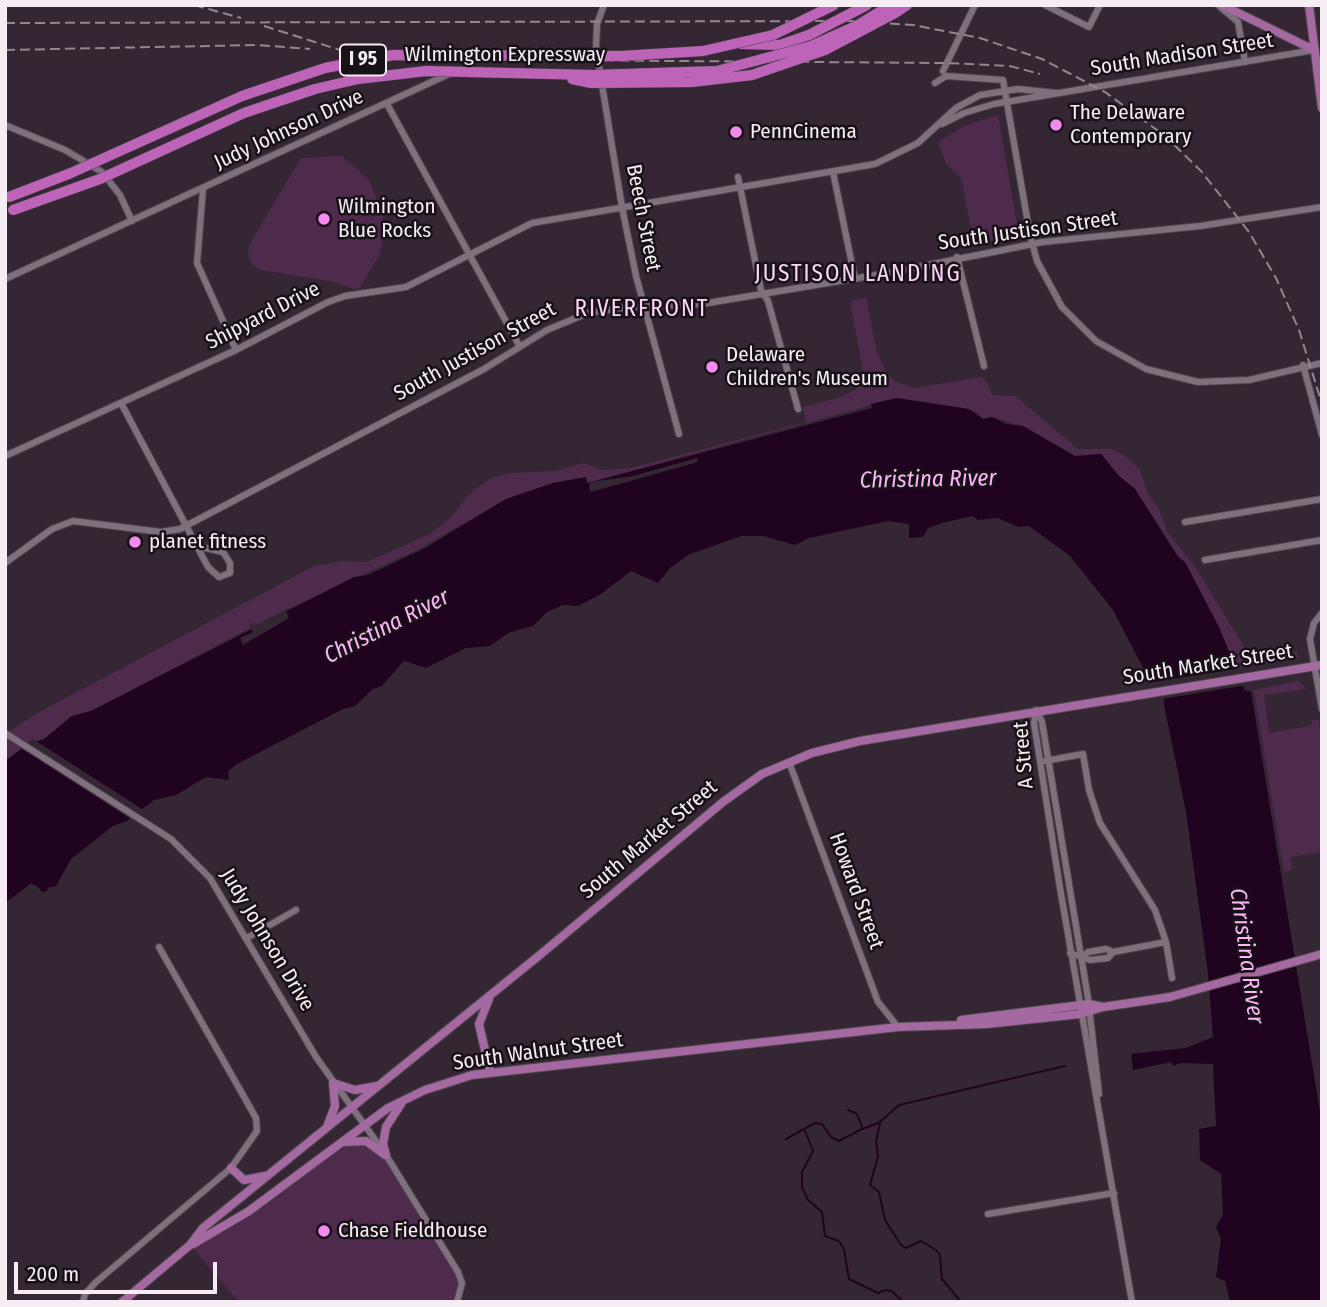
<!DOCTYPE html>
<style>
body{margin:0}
#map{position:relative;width:1327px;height:1307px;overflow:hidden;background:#342733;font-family:"Fira Sans Condensed",sans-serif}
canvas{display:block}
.frame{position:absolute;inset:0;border:7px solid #f5ecf4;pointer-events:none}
.scale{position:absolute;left:14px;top:1262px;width:203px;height:32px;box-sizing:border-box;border:4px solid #f5ecf4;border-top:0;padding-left:9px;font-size:21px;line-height:24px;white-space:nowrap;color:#f5ecf4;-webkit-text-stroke:5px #181218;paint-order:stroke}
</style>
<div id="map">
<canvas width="1327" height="1307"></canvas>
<div class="frame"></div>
<div class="scale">200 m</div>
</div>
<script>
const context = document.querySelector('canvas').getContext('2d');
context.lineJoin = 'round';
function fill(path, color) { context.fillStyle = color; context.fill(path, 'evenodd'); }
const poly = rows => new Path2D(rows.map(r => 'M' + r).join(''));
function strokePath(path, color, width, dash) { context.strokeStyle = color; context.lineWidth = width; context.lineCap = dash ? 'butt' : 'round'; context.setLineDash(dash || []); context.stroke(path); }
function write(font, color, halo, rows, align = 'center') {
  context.font = font + ' "Fira Sans Condensed",sans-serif'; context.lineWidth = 5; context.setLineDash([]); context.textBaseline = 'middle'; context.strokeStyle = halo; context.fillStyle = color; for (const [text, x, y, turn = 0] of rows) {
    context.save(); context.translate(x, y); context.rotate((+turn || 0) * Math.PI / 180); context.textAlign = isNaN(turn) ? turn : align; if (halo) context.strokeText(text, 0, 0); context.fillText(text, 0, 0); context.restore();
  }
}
fill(poly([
 [998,115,1019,236,974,243,961,178,946,164,938,142,964,126],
 [342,156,369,180,383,215,383,240,379,256,358,290,330,281,260,270,252,264,248,255,249,245,301,158],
 [866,298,877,352,885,371,895,381,914,388,982,377,987,382,992,395,1015,396,1078,449,1111,449,1123,454,1140,470,1148,494,1159,509,1168,533,1194,565,1249,655,1255,659,1296,652,1299,657,1238,668,1185,562,1181,560,1135,489,1119,476,1101,454,1075,456,1023,426,992,417,983,419,975,411,897,398,587,483,586,478,553,483,506,499,419,549,285,610,91,711,72,716,44,739,28,744,5,761,5,735,32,716,314,566,342,561,367,562,430,534,451,517,470,493,491,478,510,473,555,471,584,463,602,470,631,468,806,422,803,407,841,397,855,390,860,383,863,371,850,301],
 [1298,681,1306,689,1264,695,1269,733,1310,726,1313,720,1319,720,1322,740,1322,858,1321,852,1290,857,1292,870,1284,872,1254,690],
 [349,1141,377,1147,461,1277,457,1302,239,1302,190,1245]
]), '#4e2b4d');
fill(poly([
 [897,398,969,409,983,419,992,417,1006,424,1023,426,1075,456,1101,454,1119,476,1135,489,1178,557,1185,562,1219,627,1245,691,1251,691,1322,1124,1322,1302,1230,1302,1225,1281,1216,1277,1221,1239,1216,1227,1223,1214,1221,1174,1200,1160,1199,1129,1216,1126,1213,1064,1181,1063,1173,1066,1171,1062,1133,1070,1131,1054,1186,1048,1213,1037,1208,973,1186,812,1164,705,1163,682,1151,683,1113,610,1070,556,1029,526,1018,527,998,518,978,520,973,516,942,523,928,528,923,537,909,538,909,524,888,521,809,538,795,545,763,536,741,536,690,554,671,567,658,583,631,571,601,594,578,606,563,605,547,612,533,626,508,633,490,646,466,648,426,668,404,661,382,686,373,689,355,706,343,709,237,764,228,771,229,780,206,777,176,795,154,800,127,821,113,826,71,859,56,886,47,888,48,891,42,892,37,886,30,884,5,903,5,761,28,744,44,739,72,716,91,711,354,577,368,575,425,548,506,499,553,483,586,477,587,483,872,408,871,404]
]), '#20031f');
fill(poly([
 [697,458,698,462,591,492,589,488,590,482,633,476],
 [286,611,289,618,243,645,240,638,253,632,249,625,254,622,257,626],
 [1242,668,1247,685,1162,699,1160,685,1151,686,1147,683],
 [33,739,145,811,134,821,19,747]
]), '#342733');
strokePath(poly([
 [848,1110,857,1114,863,1129,880,1122,899,1105,1065,1066],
 [880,1123,876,1142,878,1156,870,1185,879,1192,885,1220,901,1245,906,1248,921,1241,936,1250,940,1255,942,1279,961,1302],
 [805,1131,813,1151,802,1172,802,1187,808,1200,822,1212,825,1236,839,1241,844,1249,849,1279,878,1293,885,1290,892,1291,903,1302],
 [786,1139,815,1123,822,1124,831,1137,839,1141,862,1129]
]), '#20031f', 2);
const minor = poly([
 [604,5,597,24,596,48,622,207,636,276,679,434],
 [1045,5,1089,27,1100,5],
 [1218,5,1238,22,1245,62],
 [943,71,975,5],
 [935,83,946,76,1003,80,1030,235,1037,261,1062,307,1096,341,1146,369,1198,382,1249,380,1322,363],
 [387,104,520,347],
 [942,124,964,113,994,104,1314,50],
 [5,125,65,150,102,172,120,195,132,221],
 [833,172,855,279],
 [738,177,761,290,768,301,798,409],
 [203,189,197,263,236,350],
 [957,257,984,366],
 [5,279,451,73],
 [1303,365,1322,435],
 [121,403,208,567,219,577,230,573,230,563,223,552,197,546],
 [5,456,236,350,328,302,345,296,406,287,532,223,875,164,918,143,956,108,980,95,1018,89,1056,93],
 [1185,522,1322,499],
 [1205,560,1322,540],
 [5,563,52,529,73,521,161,532,180,529,484,369,547,330,588,313,628,307,702,304,888,273,1043,242,1200,226,1322,207],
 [1322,613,1314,623,1310,639,1322,709],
 [1036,710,1034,723,1060,888,1132,1302],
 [1037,711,1042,722,1088,998,1099,1094],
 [5,733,171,839,210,878,316,1057,386,1155,458,1272,462,1283,457,1302],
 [1045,761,1083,754,1089,790,1100,823,1155,910,1166,942,1172,978],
 [789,762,878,1002,898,1027],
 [247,938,296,910],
 [1070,953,1090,960,1108,958,1113,952,1166,942],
 [1081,958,1088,952,1106,949,1113,952],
 [988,1214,1114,1193],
 [83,1302,85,1294,96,1282,231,1168,257,1131,256,1118,159,947]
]);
const major = poly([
 [1222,5,1314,50],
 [1309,5,1322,108],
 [489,999,479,1024,490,1072],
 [961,1020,1089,1004,1103,1007],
 [333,1083,355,1090,377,1086],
 [327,1127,335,1106,333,1083],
 [343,1142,366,1141,385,1155],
 [386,1155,383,1144,386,1127,401,1104],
 [231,1168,244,1180,265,1176],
 [193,1244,249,1211,388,1108,425,1090,472,1075,898,1027,987,1024,1080,1014,1103,1007,1170,997,1322,954],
 [122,1302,190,1245,203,1228,541,954,723,802,762,774,812,753,860,741,1322,665]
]);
const highway = poly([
 [895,13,907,5],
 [742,44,780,45,809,35]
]);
strokePath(minor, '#4f454f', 8);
strokePath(major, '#4f454f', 10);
strokePath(highway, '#4f454f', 11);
strokePath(minor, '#7f707d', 6);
strokePath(major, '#a469a1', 8);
strokePath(highway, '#bd64b9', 10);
strokePath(poly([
 [194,5,241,18],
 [5,6,84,5],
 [5,23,851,21,913,25,980,38,1042,59,1105,92,1165,136,1201,171,1249,232,1276,278,1299,330,1322,404],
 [264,26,359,56,402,59,946,63,1010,66,1040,74],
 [5,50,257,45,310,49]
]), '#928791', 2, [10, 5]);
const highwayBridge = poly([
 [809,35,867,5],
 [572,79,591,83,692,82,752,75,825,50,895,13],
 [9,197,71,173,242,96,325,68,393,55,621,56,703,51,773,35,834,5],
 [13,210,100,179,244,113,315,89,358,79,426,71,593,75,717,71,811,46,858,25,891,5]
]);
strokePath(highwayBridge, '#4f454f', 11, []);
strokePath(highwayBridge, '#bd64b9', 10);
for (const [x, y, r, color] of [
 [1056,125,7,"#f489ef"],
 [736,132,7,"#f489ef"],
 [324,219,7,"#f489ef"],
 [712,367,7,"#f489ef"],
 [135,542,7,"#f489ef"],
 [324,1231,7,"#f489ef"]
]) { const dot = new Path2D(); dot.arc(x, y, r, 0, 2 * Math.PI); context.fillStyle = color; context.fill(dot); strokePath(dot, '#181218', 2.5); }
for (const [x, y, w] of [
 [363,60,46]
]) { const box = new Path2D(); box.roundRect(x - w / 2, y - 15.5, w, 31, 5); context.fillStyle = '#181218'; context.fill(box); strokePath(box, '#f5ecf4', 2); }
write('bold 19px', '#f5ecf4', null, [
 ["I 95",363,60]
]);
write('21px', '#f5ecf4', '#181218', [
 ["Wilmington Expressway",505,55],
 ["South Madison Street",1182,55,-9],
 ["Judy Johnson Drive",289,130,-25],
 ["Beech Street",643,218,79],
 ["South Justison Street",1028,231,-8],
 ["Shipyard Drive",263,316,-27],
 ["South Justison Street",475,352,-29],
 ["South Market Street",1208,665,-9],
 ["A Street",1024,755,-95],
 ["South Market Street",649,840,-40],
 ["Howard Street",856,891,70],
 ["Judy Johnson Drive",267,940,59],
 ["South Walnut Street",538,1052,-8]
]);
write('21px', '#f5ecf4', '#181218', [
 ["The Delaware",1070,113],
 ["Contemporary",1070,137],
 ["PennCinema",750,132],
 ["Wilmington",338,207],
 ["Blue Rocks",338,231],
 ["Delaware",726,355],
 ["Children's Museum",726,379],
 ["planet fitness",149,542],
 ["Chase Fieldhouse",338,1231]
], 'left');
context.letterSpacing = '2px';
write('23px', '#fad5f7', '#181218', [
 ["JUSTISON LANDING",858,275],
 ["RIVERFRONT",642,310]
]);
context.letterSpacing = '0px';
write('italic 23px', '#fcb5f7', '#181218', [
 ["Christina River",928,480,-1],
 ["Christina River",387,627,-27],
 ["Christina River",1246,956,82]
]);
</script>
